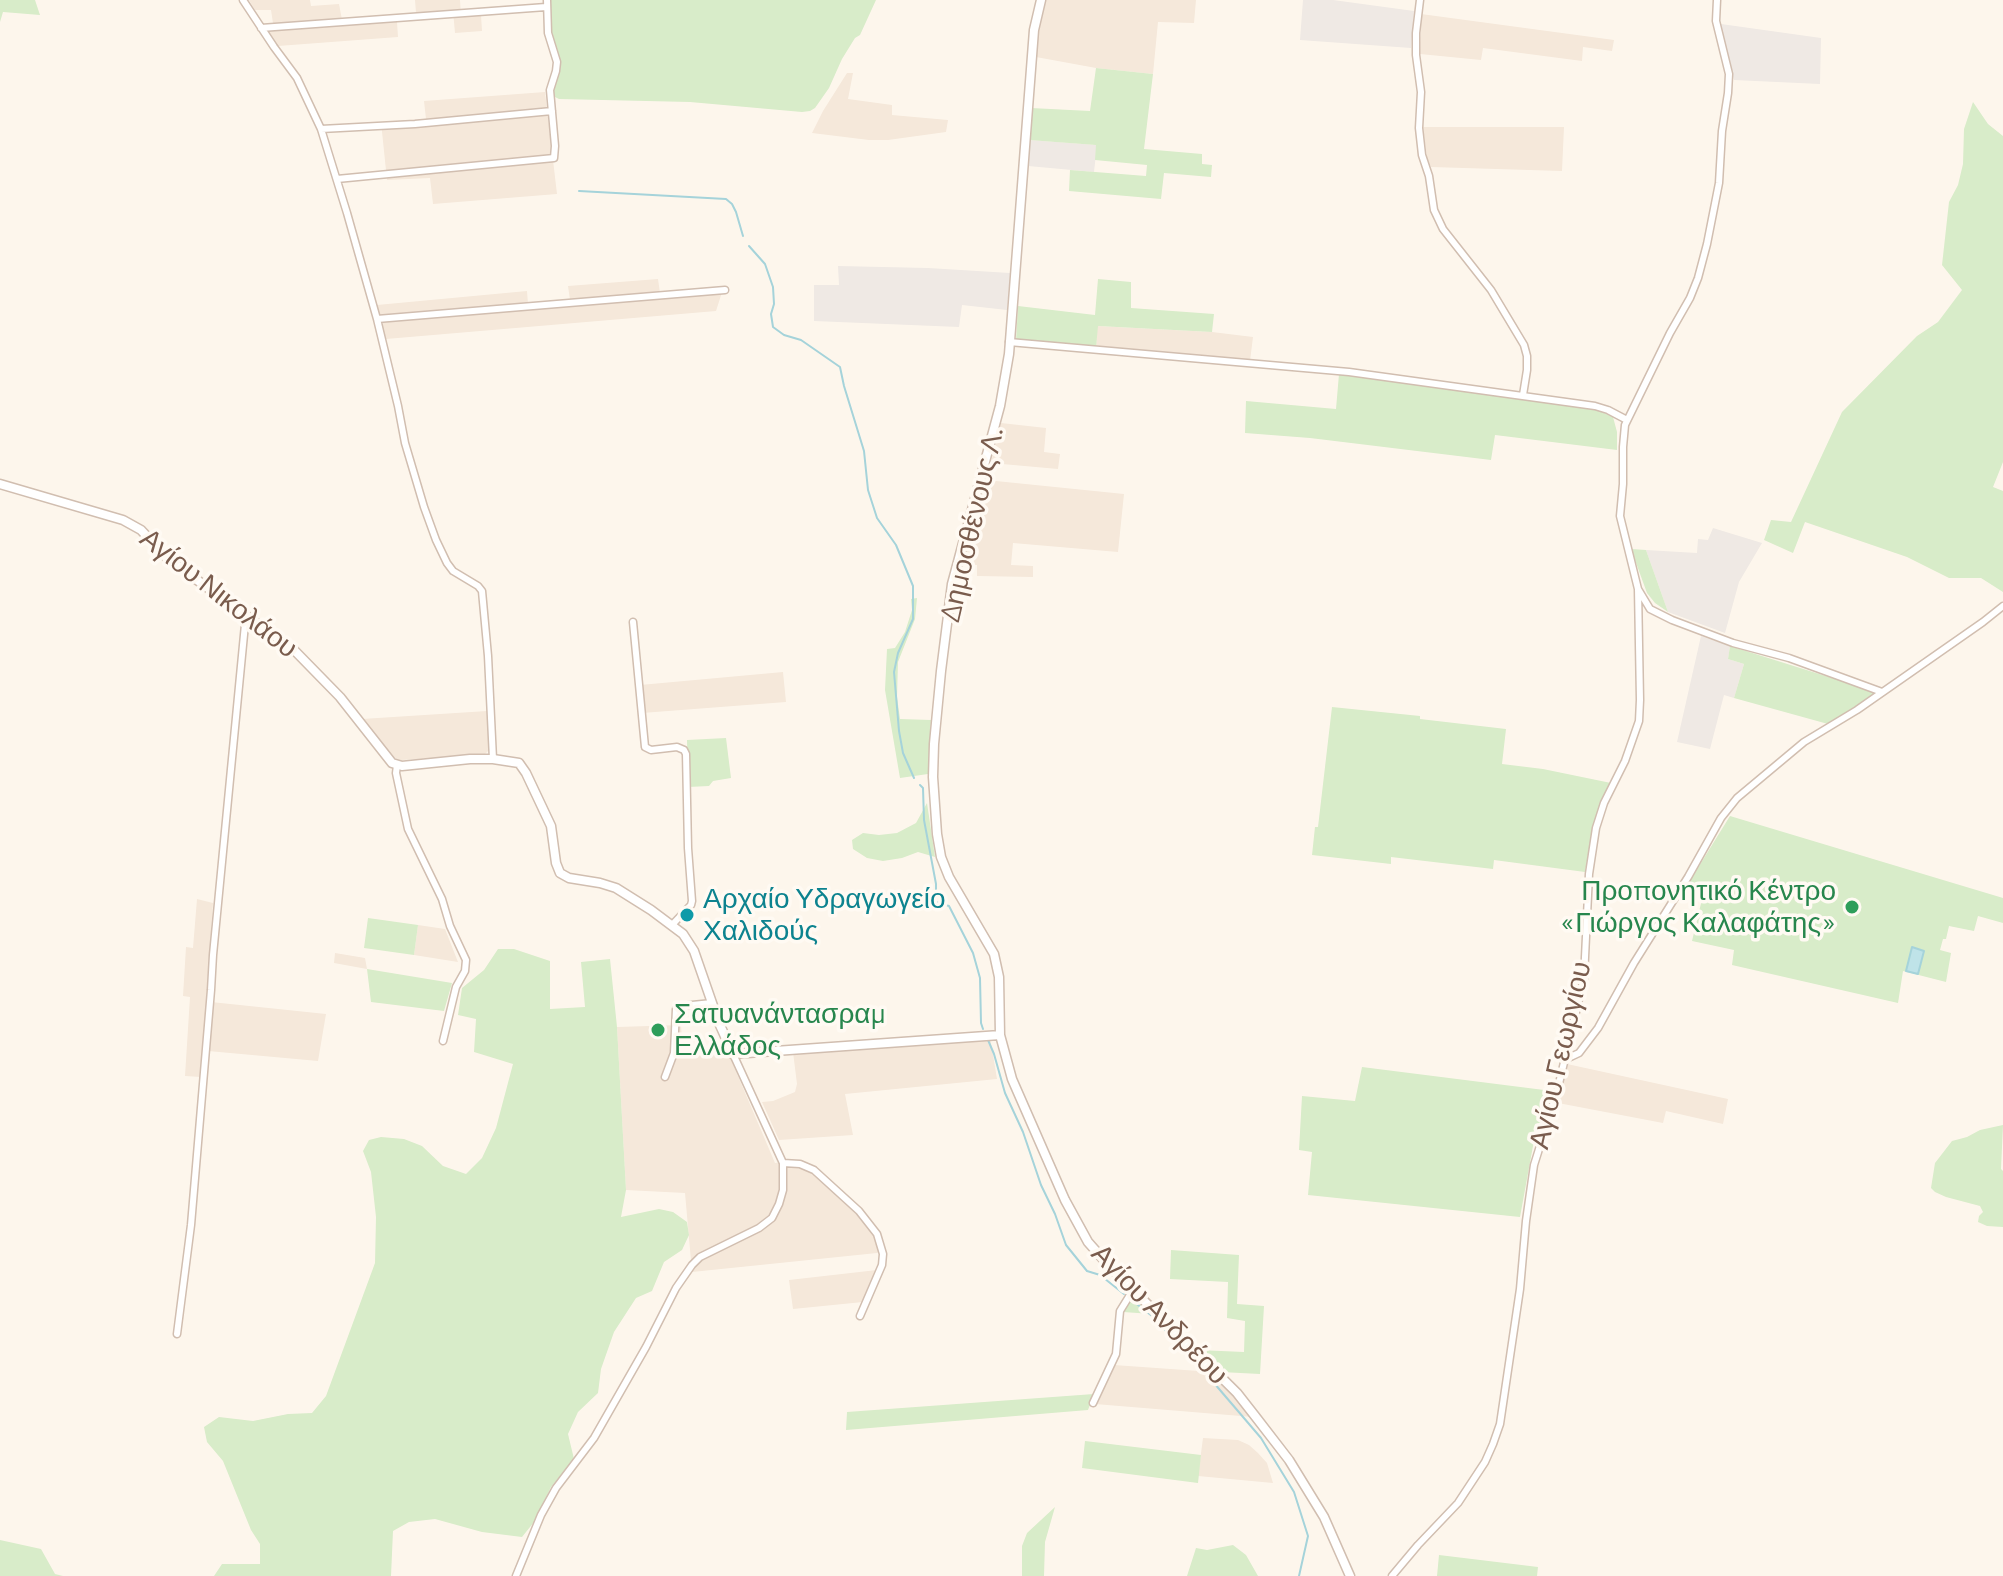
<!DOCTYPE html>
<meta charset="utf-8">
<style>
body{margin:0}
canvas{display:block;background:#fdf6ec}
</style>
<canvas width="2003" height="1576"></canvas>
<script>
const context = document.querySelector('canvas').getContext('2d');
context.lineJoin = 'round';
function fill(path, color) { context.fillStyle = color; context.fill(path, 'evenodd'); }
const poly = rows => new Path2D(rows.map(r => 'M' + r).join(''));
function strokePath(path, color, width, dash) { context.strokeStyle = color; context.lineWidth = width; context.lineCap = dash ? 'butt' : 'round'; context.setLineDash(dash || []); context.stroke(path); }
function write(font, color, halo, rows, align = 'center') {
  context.font = font + ' Barlow,sans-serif'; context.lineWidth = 7; context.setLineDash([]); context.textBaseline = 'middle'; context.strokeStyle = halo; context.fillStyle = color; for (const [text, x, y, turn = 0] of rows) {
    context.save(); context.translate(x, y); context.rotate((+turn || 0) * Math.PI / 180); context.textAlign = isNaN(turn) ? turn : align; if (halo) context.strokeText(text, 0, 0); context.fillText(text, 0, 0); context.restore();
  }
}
fill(poly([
 [249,0,310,0,311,6,339,4,343,25,397,22,398,37,278,46,267,31,274,30,271,10,255,10],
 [415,0,460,0,461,16,481,15,482,31,455,33,453,11,416,13],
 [1045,0,1196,0,1194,23,1158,22,1153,74,1096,68,1036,57,1039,23],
 [1421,14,1614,40,1612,51,1583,47,1582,61,1483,48,1481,60,1420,54],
 [847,73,853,73,848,99,892,105,892,115,948,120,946,132,888,140,869,140,812,133,823,111],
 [545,92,557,194,433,204,430,178,387,180,381,122,426,119,424,101],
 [1423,127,1564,127,1562,171,1431,167,1427,158],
 [658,279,660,293,723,289,716,311,386,339,377,305,527,291,528,304,570,300,568,286],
 [1097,326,1212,332,1253,337,1250,361,1096,348],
 [1001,423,1046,428,1044,452,1060,454,1058,469,991,463],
 [986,480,1124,494,1118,552,1013,543,1011,565,1033,566,1033,577,977,576,977,565,962,564],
 [783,672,786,702,642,713,640,685],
 [487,711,489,750,484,755,401,760,395,758,390,754,362,719],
 [197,899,213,903,201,1077,185,1076,190,997,183,996,186,947,193,948],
 [418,925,445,929,458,962,414,955],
 [335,953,365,958,367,969,334,963],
 [211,1002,326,1014,318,1061,208,1051],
 [681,1025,683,1056,729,1055,775,1163,798,1160,811,1165,870,1218,877,1228,885,1248,877,1253,692,1272,685,1193,626,1190,617,1027],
 [990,1037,997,1079,845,1094,853,1135,779,1140,762,1102,773,1101,795,1092,797,1084,793,1052],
 [1567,1064,1728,1099,1723,1124,1666,1111,1663,1123,1558,1103],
 [877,1270,863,1302,793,1309,789,1280],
 [1114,1365,1213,1372,1253,1417,1095,1404],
 [1203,1438,1238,1440,1249,1445,1258,1453,1267,1463,1273,1483,1198,1476]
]), '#f5e8da');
fill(poly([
 [1303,0,1333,0,1414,11,1411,48,1300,40],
 [1721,24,1821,38,1820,84,1734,80,1720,34],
 [1029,140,1097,145,1094,172,1028,166],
 [838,266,928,268,1010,273,1007,310,962,305,959,327,814,321,814,285,839,285],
 [1713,528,1762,543,1739,582,1725,633,1668,612,1646,550,1697,553,1698,539,1708,540],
 [1701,636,1730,646,1728,659,1744,664,1734,698,1724,695,1710,749,1677,742]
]), '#efe9e4');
fill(poly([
 [0,0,35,0,40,15,3,12,0,22],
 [549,0,876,0,860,35,855,38,842,59,829,88,815,108,810,111,802,112,690,102,559,99,555,97,553,95,556,52,549,18],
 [1096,68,1153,74,1144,149,1202,154,1202,164,1212,165,1211,177,1164,173,1161,199,1069,191,1070,170,1146,176,1147,165,1095,160,1096,145,1029,140,1031,108,1090,111],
 [1973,102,1988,124,2003,136,2003,462,1993,487,2003,491,2003,592,1981,578,1949,578,1907,557,1805,522,1793,553,1764,540,1771,520,1791,522,1842,412,1917,336,1938,322,1962,290,1942,265,1949,202,1958,185,1963,164,1964,129],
 [1098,279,1131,282,1131,308,1214,314,1212,332,1098,326,1096,348,1016,341,1018,306,1095,315],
 [1339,374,1595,409,1613,417,1617,432,1617,450,1495,435,1491,460,1310,438,1245,433,1246,401,1336,409],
 [1631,549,1646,550,1668,612,1655,603,1647,593],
 [917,598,915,619,898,662,897,697,900,719,931,720,928,774,900,778,885,690,887,649,895,648,905,632,912,610,911,599],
 [1730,646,1832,678,1877,693,1828,724,1734,698,1744,664,1728,659],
 [1332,707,1420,716,1420,719,1506,729,1502,764,1543,769,1611,783,1593,825,1585,872,1494,860,1493,869,1391,857,1391,864,1312,855,1315,827,1318,827],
 [726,738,731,778,713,781,709,786,688,787,687,740],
 [927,803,935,857,918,852,902,858,883,861,867,858,853,849,852,840,863,833,879,835,897,833,916,823],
 [1730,816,2003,898,2003,923,1978,916,1974,931,1949,926,1946,939,1943,939,1940,950,1951,953,1946,982,1903,971,1898,1003,1732,965,1734,950,1692,941,1704,891,1686,887],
 [368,918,418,925,414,955,364,948],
 [498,949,514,949,550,961,550,1009,585,1007,581,962,610,959,617,1027,626,1190,621,1217,659,1209,673,1212,687,1222,689,1235,682,1250,664,1262,652,1291,636,1298,614,1332,601,1369,598,1393,578,1412,568,1434,574,1459,551,1487,534,1522,522,1537,482,1532,435,1519,409,1522,393,1531,391,1576,214,1576,222,1564,260,1564,260,1544,251,1530,223,1461,207,1442,204,1427,219,1417,253,1421,288,1414,312,1413,326,1396,375,1263,376,1217,371,1172,363,1151,369,1140,381,1137,404,1139,422,1146,443,1166,466,1174,482,1158,496,1128,513,1064,474,1052,476,1019,458,1015,462,988,484,970],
 [367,969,452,983,444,1011,371,1002],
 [1362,1067,1552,1091,1533,1146,1520,1217,1308,1195,1312,1152,1299,1150,1302,1096,1355,1101],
 [2003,1125,2001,1169,2003,1171,2003,1227,1987,1226,1978,1222,1979,1216,1983,1212,1980,1206,1946,1197,1935,1192,1931,1188,1935,1163,1952,1141,1967,1137,1980,1130],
 [1171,1250,1239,1255,1237,1304,1264,1306,1260,1374,1221,1372,1198,1350,1244,1352,1245,1321,1227,1318,1228,1282,1170,1279],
 [1133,1296,1152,1314,1123,1312],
 [1094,1394,1088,1410,846,1430,847,1412],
 [1085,1441,1201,1455,1198,1483,1082,1468],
 [1055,1507,1045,1542,1044,1576,1022,1576,1022,1546,1027,1533],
 [0,1540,41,1549,55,1574,63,1576,0,1576],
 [1233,1545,1246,1555,1258,1576,1187,1576,1196,1548,1207,1550],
 [1439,1555,1538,1567,1537,1576,1437,1576]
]), '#d8ecc9');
const water = poly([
 [1912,947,1924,951,1918,974,1906,971,1912,947]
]);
fill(water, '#bfe3e8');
strokePath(water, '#a5d3da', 2);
strokePath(poly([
 [579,191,726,199,732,204,736,212,743,236],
 [749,246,765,264,773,287,774,304,771,314,773,327,784,335,801,340,840,367,844,386,864,451,868,490,877,518,896,545,913,586,913,619,898,653,894,672,899,731,903,753,914,778],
 [920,785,923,788,924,820,936,884,936,902,949,906,973,953,980,978,981,1023,983,1029],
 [988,1040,994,1054,1005,1093,1023,1132,1041,1185,1055,1214,1066,1245,1087,1271,1100,1275,1124,1294],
 [1133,1301,1152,1316,1208,1376,1261,1438,1294,1492,1308,1536,1299,1576]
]), '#a5d3da', 2);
const minor = poly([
 [243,0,274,47,297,78,321,129,347,213,377,319,398,406,405,443,424,507,436,540,447,563,453,571,478,586,482,591,488,656,493,759],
 [1420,0,1416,33,1416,55,1421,92,1419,128,1422,155,1429,176,1434,210,1443,229,1491,290,1524,345,1527,356,1527,370,1523,395],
 [261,28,546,7],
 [321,129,415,124,552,111],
 [337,179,554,158,555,146,550,90,556,71,557,62,548,33,547,0],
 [377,319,725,290],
 [1009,342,1349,372,1595,406,1608,410,1627,420],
 [1638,589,1650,609,1672,620,1733,643,1789,658,1882,692],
 [633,622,645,747,651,750,677,747,684,750,686,754,688,848,692,901,691,905,672,925],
 [397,765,396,773,408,829,442,899,450,926,466,960,465,971,456,987,443,1041],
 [1564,1060,1579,1053,1598,1028,1634,963,1688,877,1721,818,1737,798,1804,742,1857,710,1983,622,2003,606],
 [665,1077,674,1053,676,1009,682,1006,712,1003],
 [783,1163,800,1164,814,1170,859,1211,877,1234,883,1254,882,1265,860,1316],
 [177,1334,191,1225,211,990,213,955,246,614],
 [1093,1403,1116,1354,1120,1311,1133,1290],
 [516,1576,541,1515,556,1488,594,1438,646,1347,676,1288,692,1265,700,1257,759,1228,772,1218,779,1204,783,1190,783,1163,733,1054],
 [1392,1576,1418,1545,1458,1503,1485,1462,1493,1444,1500,1424,1520,1289,1526,1221,1534,1165,1557,1092,1584,978,1589,874,1596,828,1604,803,1625,761,1639,721,1640,700,1638,589,1620,516,1623,484,1623,447,1625,425,1670,333,1690,298,1698,278,1707,244,1719,183,1722,131,1728,93,1729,74,1716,21,1717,0]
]);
const tertiary = poly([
 [1041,0,1034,30,1009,354,1000,406,952,584,941,671,934,744,933,777,937,834,941,857,949,877,994,954,999,977,1000,1035,1012,1079,1065,1200,1088,1242,1111,1268,1237,1393,1255,1416,1289,1460,1324,1517,1350,1576],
 [0,484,123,520,141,530,168,559,295,651,340,697,392,763,402,766,470,759,493,759,519,763,526,773,551,826,556,863,560,873,569,878,600,883,616,888,651,910,683,934,694,951,719,1023,733,1054,1000,1035]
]);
strokePath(minor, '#d1beb0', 9);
strokePath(tertiary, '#d1beb0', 11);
strokePath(minor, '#fff', 6);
strokePath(tertiary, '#fff', 8);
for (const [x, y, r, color] of [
 [1852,907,8,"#2e9e5b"],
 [687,915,8,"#0f9aa8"],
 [658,1030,8,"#2e9e5b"]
]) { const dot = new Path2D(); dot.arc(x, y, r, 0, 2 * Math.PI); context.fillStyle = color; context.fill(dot); strokePath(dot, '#fffaf3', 3); }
write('28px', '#7a5c4d', '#fffaf3', [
 ["Δημοσθένους Λ.",972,524,-77],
 ["Αγίου Νικολάου",219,593,38],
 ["Αγίου Γεωργίου",1560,1055,-77],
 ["Αγίου Ανδρέου",1160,1314,46]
]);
write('28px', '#27864d', '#fffaf3', [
 ["Προπονητικό Κέντρο",1836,891],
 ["«Γιώργος Καλαφάτης»",1836,923],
 ["Σατυανάντασραμ",674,1014,"left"],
 ["Ελλάδος",674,1046,"left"]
], 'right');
write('28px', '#0d838f', '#fffaf3', [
 ["Αρχαίο Υδραγωγείο",703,899],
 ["Χαλιδούς",703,931]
], 'left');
</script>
